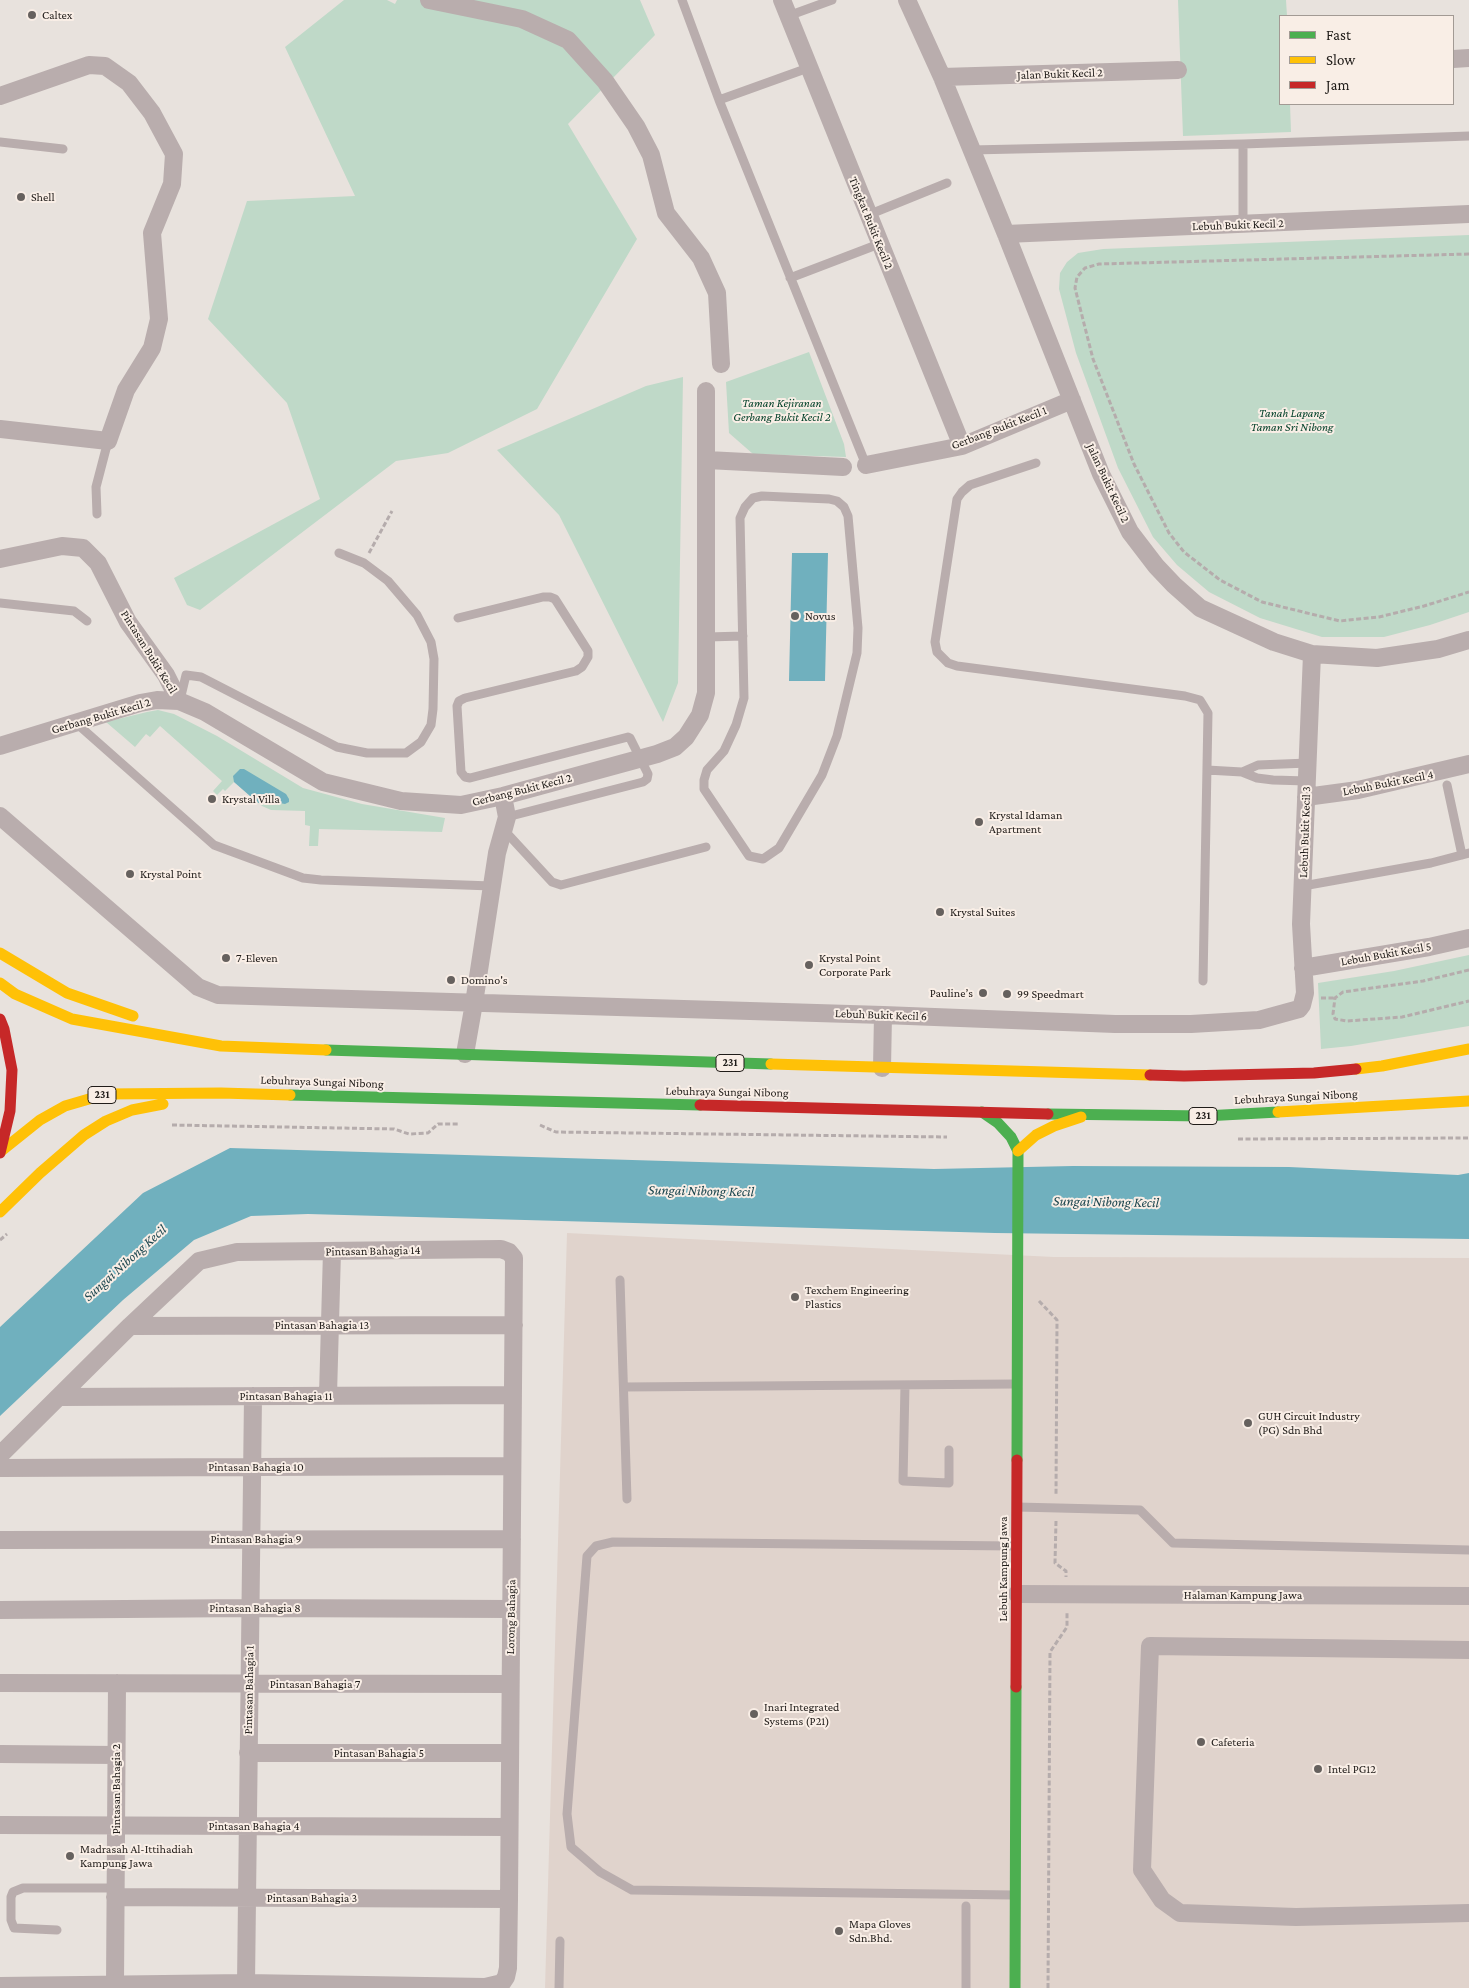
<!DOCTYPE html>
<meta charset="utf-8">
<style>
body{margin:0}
#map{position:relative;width:1469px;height:1988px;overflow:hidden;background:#e8e2dd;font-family:"Crimson Pro",serif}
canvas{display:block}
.legend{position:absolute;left:1279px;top:15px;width:175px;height:90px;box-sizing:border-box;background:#f9eee6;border:1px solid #a29a94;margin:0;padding:6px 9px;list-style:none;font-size:15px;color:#201c19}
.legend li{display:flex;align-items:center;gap:10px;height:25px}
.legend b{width:25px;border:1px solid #a29a94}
</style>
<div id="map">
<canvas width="1469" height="1988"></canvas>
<ul class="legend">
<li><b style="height:6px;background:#4caf50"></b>Fast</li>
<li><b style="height:6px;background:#ffc107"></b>Slow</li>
<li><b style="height:6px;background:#c62828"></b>Jam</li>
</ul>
</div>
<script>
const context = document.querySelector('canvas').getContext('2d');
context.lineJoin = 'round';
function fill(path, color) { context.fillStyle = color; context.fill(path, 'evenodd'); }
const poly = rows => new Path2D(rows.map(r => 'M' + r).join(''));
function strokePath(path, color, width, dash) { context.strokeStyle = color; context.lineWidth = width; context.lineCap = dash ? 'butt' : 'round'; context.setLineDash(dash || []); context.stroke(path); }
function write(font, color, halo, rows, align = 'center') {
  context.font = font + ' "Crimson Pro",serif'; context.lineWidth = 4; context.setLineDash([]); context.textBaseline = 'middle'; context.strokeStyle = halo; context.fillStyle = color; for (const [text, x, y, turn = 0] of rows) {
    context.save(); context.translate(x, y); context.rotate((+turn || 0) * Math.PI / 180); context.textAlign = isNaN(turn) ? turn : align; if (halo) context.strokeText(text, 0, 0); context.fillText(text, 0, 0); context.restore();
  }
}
fill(poly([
 [567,1233,1054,1257,1469,1258,1469,1988,545,1988]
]), '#e0d3cc');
fill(poly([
 [344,0,387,0,395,4,397,0,640,0,655,35,568,124,637,239,537,409,448,453,396,461,200,610,187,605,174,578,320,499,287,403,208,319,247,201,355,196,285,47],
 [1178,0,1286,0,1287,16,1280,16,1280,104,1290,104,1291,132,1183,136],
 [1469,235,1469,612,1430,625,1384,637,1322,637,1260,618,1209,592,1177,565,1153,537,1118,468,1076,353,1059,289,1060,273,1067,262,1078,253,1103,249],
 [809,352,844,444,846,457,753,454,729,433,726,382],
 [683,377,678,683,663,722,559,515,497,450,646,386],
 [158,710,174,714,217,736,303,788,362,804,445,818,442,832,319,829,318,846,309,846,310,826,305,825,305,811,271,810,262,806,234,782,225,791,223,789,217,795,213,791,222,781,160,726,150,737,146,734,135,747,106,722,147,712],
 [1469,955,1469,1026,1351,1046,1321,1049,1318,983,1394,971]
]), '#bfd9c8');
fill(poly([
 [792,553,828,553,825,681,789,681],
 [240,769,244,769,286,794,289,799,289,802,285,804,268,801,258,803,234,782,233,776],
 [230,1148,934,1169,1073,1166,1289,1167,1458,1175,1469,1173,1469,1239,995,1233,308,1214,251,1216,194,1240,123,1300,0,1416,0,1327,143,1193]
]), '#70b0be');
strokePath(poly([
 [1469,254,1099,264,1085,268,1077,277,1075,288,1093,359,1134,464,1169,533,1184,552,1220,580,1262,602,1340,621,1379,617,1424,606,1469,592],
 [369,553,392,511],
 [1469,970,1423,981,1343,992,1335,998,1333,1014,1335,1019,1347,1021,1402,1017,1469,1001],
 [1321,998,1335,998],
 [172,1125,394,1129,409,1134,428,1133,438,1124,460,1124],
 [540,1125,556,1132,947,1137],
 [1238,1139,1469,1138],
 [0,1240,7,1234],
 [1039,1301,1057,1320,1056,1495],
 [1056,1521,1055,1563,1066,1571,1066,1577],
 [1048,1988,1050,1652,1067,1627,1067,1611]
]), '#b5acac', 3, [5, 2.5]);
strokePath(poly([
 [682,0,719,100,866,465],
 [788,16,832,0],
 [719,100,808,68],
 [0,142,63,149],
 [1243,144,1243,224],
 [971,150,1243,144,1469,136],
 [868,215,947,183],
 [790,278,879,244],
 [1036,463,970,485,962,492,957,499,935,642,937,652,948,663,957,666,1185,696,1200,700,1208,713,1203,981],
 [762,496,829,499,837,501,844,507,848,516,858,628,857,653,837,736,822,775,779,848,763,859,749,856,704,789,704,780,707,770,724,751,736,725,744,698,740,518,745,507,753,498,762,496],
 [97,514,96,487,108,441],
 [0,603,74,611,87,621],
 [458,618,543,597,550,597,555,599,588,651,588,657,582,667,576,671,465,698,459,701,457,706,461,772,465,777,470,778,628,737,630,738,648,774,647,779,643,782,507,817],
 [707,637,743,636],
 [180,700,186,675,201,677,337,747,367,753,406,753,421,742,431,725,433,709,434,659,431,642,417,615,388,581,364,563,339,553],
 [76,723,214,845,303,878,321,880,492,886],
 [1207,770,1242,772,1257,778,1273,780,1307,781],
 [1242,772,1258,765,1308,763],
 [1447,785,1462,855],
 [504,830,552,882,561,885,706,847],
 [1303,886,1431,863,1469,853],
 [620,1280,627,1499],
 [905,1385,903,1481,949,1483,949,1450],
 [624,1387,1015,1384],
 [1017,1507,1140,1510,1173,1543,1469,1550],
 [1013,1895,632,1890,600,1872,571,1847,567,1814,587,1556,596,1546,613,1542,1014,1546],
 [966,1906,966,1988],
 [57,1930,14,1928,11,1920,11,1897,13,1892,23,1888,115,1888],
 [559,1988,560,1941]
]), '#b9adad', 9);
strokePath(poly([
 [429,0,522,19,568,40,605,81,636,126,651,155,666,213,701,258,717,293,721,364],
 [782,0,962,446],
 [907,0,942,77,1006,234,1101,474,1130,532,1156,566,1174,585,1200,608,1274,642,1312,654,1377,658,1438,649,1469,640],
 [1453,59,1469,58],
 [942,77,1178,70],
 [0,96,89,65,105,66,129,83,152,113,174,154,172,184,152,233,159,319,152,348,126,390,108,441,0,429],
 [1006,234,1469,214],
 [707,460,843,467],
 [866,465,962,446,1072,400],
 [0,559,62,546,83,548,98,563,128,622,166,675,179,701],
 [0,746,140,703,157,700,179,701,205,712,323,782,401,801,461,805,503,796,657,754,675,747,686,737,700,715,706,693,706,391],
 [1306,797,1358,790,1469,764],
 [0,816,198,987,218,995,883,1015,1115,1024,1191,1024,1259,1020,1299,1009,1302,1005,1305,993,1301,924,1312,654],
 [1303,968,1429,947,1469,938],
 [465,1054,474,1003,497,853,507,817,503,796],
 [882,1068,883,1015],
 [130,1326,514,1325],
 [328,1395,332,1251],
 [60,1397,513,1395],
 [0,1455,130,1326,199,1261,237,1252,501,1249,509,1252,514,1258,509,1899,508,1968,506,1977,502,1983,485,1987,246,1983,0,1986],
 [0,1468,512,1466],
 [0,1540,512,1539],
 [1017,1594,1469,1596],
 [0,1610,250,1608,511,1609],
 [1469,1650,1150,1646,1142,1870,1162,1900,1180,1913,1296,1917,1469,1913],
 [0,1683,510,1684],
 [248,1753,510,1753],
 [0,1754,116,1755],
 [0,1825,509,1827],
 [115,1897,509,1899],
 [246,1983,253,1396],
 [115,1984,117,1683]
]), '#b9adad', 18);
strokePath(poly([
 [326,1050,771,1064],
 [290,1095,700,1105],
 [982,1112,998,1123,1011,1137,1018,1151,1017,1460],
 [1048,1114,1205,1116,1278,1112],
 [1015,1988,1016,1687]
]), '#4caf50', 11);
strokePath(poly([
 [0,953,67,993,133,1016],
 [0,983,15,994,72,1019,221,1046,326,1050],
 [771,1064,1150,1075],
 [1356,1069,1382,1066,1469,1049],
 [1278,1112,1469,1101],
 [1018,1151,1036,1135,1054,1126,1081,1117],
 [0,1152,40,1120,65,1106,106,1094,221,1093,290,1095],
 [0,1212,40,1173,84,1135,106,1121,132,1110,163,1104]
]), '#ffc107', 11);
strokePath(poly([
 [0,1019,4,1029,12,1070,10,1111,0,1153],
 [1150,1075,1184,1076,1314,1073,1356,1069],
 [700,1105,1048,1114],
 [1016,1687,1017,1460]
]), '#c62828', 11);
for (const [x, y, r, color] of [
 [32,15,5,"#66615e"],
 [21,197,5,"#66615e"],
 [795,616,5,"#66615e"],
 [212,799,5,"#66615e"],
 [979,822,5,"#66615e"],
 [130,874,5,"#66615e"],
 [940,912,5,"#66615e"],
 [226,958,5,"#66615e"],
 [809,965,5,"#66615e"],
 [451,980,5,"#66615e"],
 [983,993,5,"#66615e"],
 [1007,994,5,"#66615e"],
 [795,1297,5,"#66615e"],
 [1248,1423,5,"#66615e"],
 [754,1714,5,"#66615e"],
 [1201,1742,5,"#66615e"],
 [1318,1769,5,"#66615e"],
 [70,1856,5,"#66615e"],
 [839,1931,5,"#66615e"]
]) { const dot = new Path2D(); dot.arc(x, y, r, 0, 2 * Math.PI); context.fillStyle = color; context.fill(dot); strokePath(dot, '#f9eee6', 2); }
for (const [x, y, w] of [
 [730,1063,28],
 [102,1095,28],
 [1203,1116,28]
]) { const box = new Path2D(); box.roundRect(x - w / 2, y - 8.5, w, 17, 4); context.fillStyle = '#f9eee6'; context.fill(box); strokePath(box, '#201c19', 1); }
write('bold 11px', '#201c19', null, [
 ["231",730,1063],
 ["231",102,1095],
 ["231",1203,1116]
]);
write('12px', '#201c19', '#f9eee6', [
 ["Caltex",42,15],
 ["Shell",31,197],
 ["Novus",805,616],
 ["Krystal Villa",222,799],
 ["Krystal Idaman",989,815],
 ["Apartment",989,829],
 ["Krystal Point",140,874],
 ["Krystal Suites",950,912],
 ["7-Eleven",236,958],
 ["Krystal Point",819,958],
 ["Corporate Park",819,972],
 ["Domino's",461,980],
 ["Pauline’s",973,993,"right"],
 ["99 Speedmart",1017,994],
 ["Texchem Engineering",805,1290],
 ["Plastics",805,1304],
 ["GUH Circuit Industry",1258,1416],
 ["(PG) Sdn Bhd",1258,1430],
 ["Inari Integrated",764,1707],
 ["Systems (P21)",764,1721],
 ["Cafeteria",1211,1742],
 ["Intel PG12",1328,1769],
 ["Madrasah Al-Ittihadiah",80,1849],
 ["Kampung Jawa",80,1863],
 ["Mapa Gloves",849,1924],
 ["Sdn.Bhd.",849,1938]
], 'left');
write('12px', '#201c19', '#f9eee6', [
 ["Jalan Bukit Kecil 2",1060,74,-2],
 ["Tingkat Bukit Kecil 2",871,223,68],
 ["Lebuh Bukit Kecil 2",1238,225,-2],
 ["Gerbang Bukit Kecil 1",999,428,-21],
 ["Jalan Bukit Kecil 2",1108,483,65],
 ["Pintasan Bukit Kecil",149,652,58],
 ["Gerbang Bukit Kecil 2",101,716,-16],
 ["Lebuh Bukit Kecil 4",1388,783,-11],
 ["Gerbang Bukit Kecil 2",522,790,-14],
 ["Lebuh Bukit Kecil 3",1305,832,-88],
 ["Lebuh Bukit Kecil 5",1386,954,-10],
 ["Lebuh Bukit Kecil 6",881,1015,2],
 ["Lebuhraya Sungai Nibong",322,1082,2],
 ["Lebuhraya Sungai Nibong",727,1092,1],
 ["Lebuhraya Sungai Nibong",1296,1097,-3],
 ["Pintasan Bahagia 14",373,1251,-1],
 ["Pintasan Bahagia 13",322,1325],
 ["Pintasan Bahagia 11",286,1396],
 ["Pintasan Bahagia 10",256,1467],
 ["Pintasan Bahagia 9",256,1539],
 ["Lebuh Kampung Jawa",1003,1569,-90],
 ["Halaman Kampung Jawa",1243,1595],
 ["Pintasan Bahagia 8",255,1608],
 ["Lorong Bahagia",511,1617,-89],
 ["Pintasan Bahagia 7",315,1684],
 ["Pintasan Bahagia 1",249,1690,-89],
 ["Pintasan Bahagia 5",379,1753],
 ["Pintasan Bahagia 2",116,1789,-90],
 ["Pintasan Bahagia 4",254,1826],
 ["Pintasan Bahagia 3",312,1898]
]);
write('italic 12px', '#004028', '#f9eee6', [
 ["Taman Kejiranan",782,403],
 ["Gerbang Bukit Kecil 2",782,417],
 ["Tanah Lapang",1292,413],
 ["Taman Sri Nibong",1292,427]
]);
write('italic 14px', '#1a454e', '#f9eee6', [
 ["Sungai Nibong Kecil",701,1191,1],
 ["Sungai Nibong Kecil",1106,1202,1],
 ["Sungai Nibong Kecil",125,1263,-42]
]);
</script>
